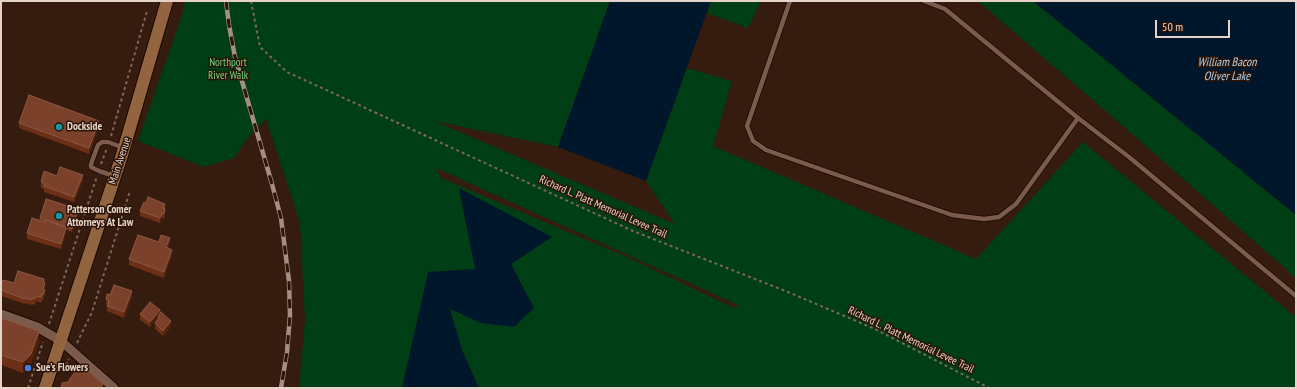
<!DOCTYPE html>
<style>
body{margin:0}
#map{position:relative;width:1297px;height:389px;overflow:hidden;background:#361c0e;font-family:"PT Sans Narrow",sans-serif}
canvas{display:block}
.frame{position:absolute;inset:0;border:2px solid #e6d4cb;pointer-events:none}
.scale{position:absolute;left:1155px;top:20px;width:75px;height:18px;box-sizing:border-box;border:2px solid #e6d4cb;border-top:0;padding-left:5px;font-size:12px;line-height:14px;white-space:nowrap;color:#e6d4cb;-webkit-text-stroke:3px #2c1305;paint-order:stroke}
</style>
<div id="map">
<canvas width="1297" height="389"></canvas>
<div class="frame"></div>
<div class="scale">50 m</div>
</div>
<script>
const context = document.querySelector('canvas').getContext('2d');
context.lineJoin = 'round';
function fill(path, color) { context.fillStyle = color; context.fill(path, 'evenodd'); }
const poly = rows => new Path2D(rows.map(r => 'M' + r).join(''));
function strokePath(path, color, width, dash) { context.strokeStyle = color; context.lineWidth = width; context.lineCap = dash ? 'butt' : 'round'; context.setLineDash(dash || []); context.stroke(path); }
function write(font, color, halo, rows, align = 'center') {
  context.font = font + ' "PT Sans Narrow",sans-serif'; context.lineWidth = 3; context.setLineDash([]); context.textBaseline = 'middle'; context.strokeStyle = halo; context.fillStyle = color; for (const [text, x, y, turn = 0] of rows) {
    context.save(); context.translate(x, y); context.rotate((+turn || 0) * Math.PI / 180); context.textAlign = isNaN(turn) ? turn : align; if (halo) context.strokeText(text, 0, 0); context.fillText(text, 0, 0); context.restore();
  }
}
fill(poly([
 [185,1,610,1,558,147,434,121,675,224,646,181,687,68,732,81,713,146,976,259,1083,142,1296,317,1296,388,299,388,305,320,300,223,266,119,246,140,234,158,204,167,138,141,183,12],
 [436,168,738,305,734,308,627,257,441,178],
 [711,1,761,1,748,28,707,13],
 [978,1,1033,1,1296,215,1296,278,1139,140]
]), '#003e15');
fill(poly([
 [610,1,711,1,646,181,558,147],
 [1033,1,1296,1,1296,215],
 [459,188,552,237,511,264,534,308,514,327,481,323,450,309,462,350,479,388,402,388,428,272,475,269]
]), '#00162a');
const lane = poly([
 [790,1,747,126,753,141,766,150,952,215,984,219,999,217,1016,204,1078,118,945,9,924,1],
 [1078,118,1129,157,1296,296],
 [114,176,99,171,91,167,91,164,98,145,102,142,108,142,124,148]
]);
const street = poly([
 [1,314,37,327,61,341,114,388]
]);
const secondary = poly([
 [45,388,122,155,167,1]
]);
strokePath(lane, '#1d0600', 6);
strokePath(street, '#1d0600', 11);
strokePath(secondary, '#1d0600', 14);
strokePath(poly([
 [251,1,260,47,287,72,633,231,788,292,875,329,989,388],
 [111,136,147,11],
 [101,164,107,148],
 [49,324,97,176],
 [77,343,92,312,130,191],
 [64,371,69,359],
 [28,388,43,342]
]), '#7d665a', 2, [3, 3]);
strokePath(lane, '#7b5c4c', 4.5);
strokePath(street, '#7b5c4c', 9);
strokePath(secondary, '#92643f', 12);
const rail = poly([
 [226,1,229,25,235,57,272,184,281,218,289,281,290,315,287,352,281,388]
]);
strokePath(rail, '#a48f84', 4.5);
strokePath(rail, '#2c1305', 3, [9]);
fill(poly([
 [19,123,99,126,89,154,19,128],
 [57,176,83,180,74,202,44,192,44,189,41,188,41,182],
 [146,203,165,204,165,214,164,219,162,218,160,223,140,216,140,211],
 [78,212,72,232,66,230,66,233,61,249,27,239,27,233,40,220,40,218],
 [159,242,170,243,168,248,172,255,164,278,129,265,129,259],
 [44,282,45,288,45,295,43,300,42,300,41,303,36,301,35,305,32,304,31,305,25,303,25,304,1,296,1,286,14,283],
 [110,295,132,297,124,318,107,311,107,305,106,304,106,299],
 [140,314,160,314,171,327,163,336,155,329,155,323,158,320,158,318,150,327,140,320],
 [1,318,39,342,31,364,23,373,1,365]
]), '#6e2f17');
fill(poly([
 [99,121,99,126,89,154,89,148],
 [83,175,83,180,74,202,74,197],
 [78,209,78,212,72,232,72,229],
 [165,209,165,214,164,219,164,214],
 [162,213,162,218,160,223,160,218],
 [66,227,66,233,61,249,61,244],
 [170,238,170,243,166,253,166,247],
 [172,250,172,255,164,278,164,272],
 [44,279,44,285,45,283,45,295,43,300,44,282],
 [132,291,132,297,124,318,124,312],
 [36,296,36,301,35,305,35,299],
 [160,310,160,315,158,316,158,318,150,327,150,322],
 [171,321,171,327,163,336,163,331],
 [39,331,39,342,31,364,23,373,23,362],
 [103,384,103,388,100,388]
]), '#52200b');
const building = poly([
 [29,95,99,121,89,148,19,123,29,95],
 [60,167,83,175,74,197,44,186,45,184,41,182,44,171,57,176,60,167],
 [148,197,165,204,163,208,165,209,164,214,162,213,160,218,140,211,144,202,146,203,148,197],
 [46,199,78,209,72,229,55,223,40,218,46,199],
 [32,218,46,222,46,220,55,223,55,224,66,227,61,244,27,233,32,218],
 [138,235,159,242,161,235,170,238,166,247,172,250,164,272,129,259,138,235],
 [18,271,44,279,44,282,45,283,43,289,45,290,43,295,42,294,41,297,36,296,35,299,32,298,31,300,25,298,25,299,1,290,1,286,3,280,14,283,18,271],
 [114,285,132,291,124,312,107,306,109,300,106,299,107,294,110,295,114,285],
 [150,302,160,310,150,322,140,314,150,302],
 [161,312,171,321,163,331,155,323,159,318,158,316,161,312],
 [1,318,39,331,31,354,23,362,1,355,1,318],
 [80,364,103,384,100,388,61,388,62,383,68,382,80,364]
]);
fill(building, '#7b412a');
strokePath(building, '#8c5843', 1);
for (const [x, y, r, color] of [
 [59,127,4,"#0f9aa8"],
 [59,216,4,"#0f9aa8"],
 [28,368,4,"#3f7fe0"]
]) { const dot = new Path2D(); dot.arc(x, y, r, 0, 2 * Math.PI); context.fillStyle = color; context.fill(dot); strokePath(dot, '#2c1305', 1.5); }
write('11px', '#6ddb84', '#2c1305', [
 ["Northport",228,63],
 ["River Walk",228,76]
]);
write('bold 11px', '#e6d4cb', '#2c1305', [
 ["Dockside",67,127],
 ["Patterson Comer",67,210],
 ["Attorneys At Law",67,223],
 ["Sue's Flowers",36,368]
], 'left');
write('11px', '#e6d4cb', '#2c1305', [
 ["Main Avenue",120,161,-72],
 ["Richard L. Platt Memorial Levee Trail",603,207,24],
 ["Richard L. Platt Memorial Levee Trail",911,340,26]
]);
write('italic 12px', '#a8d0f2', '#2c1305', [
 ["William Bacon",1227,63],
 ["Oliver Lake",1227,77]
]);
</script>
